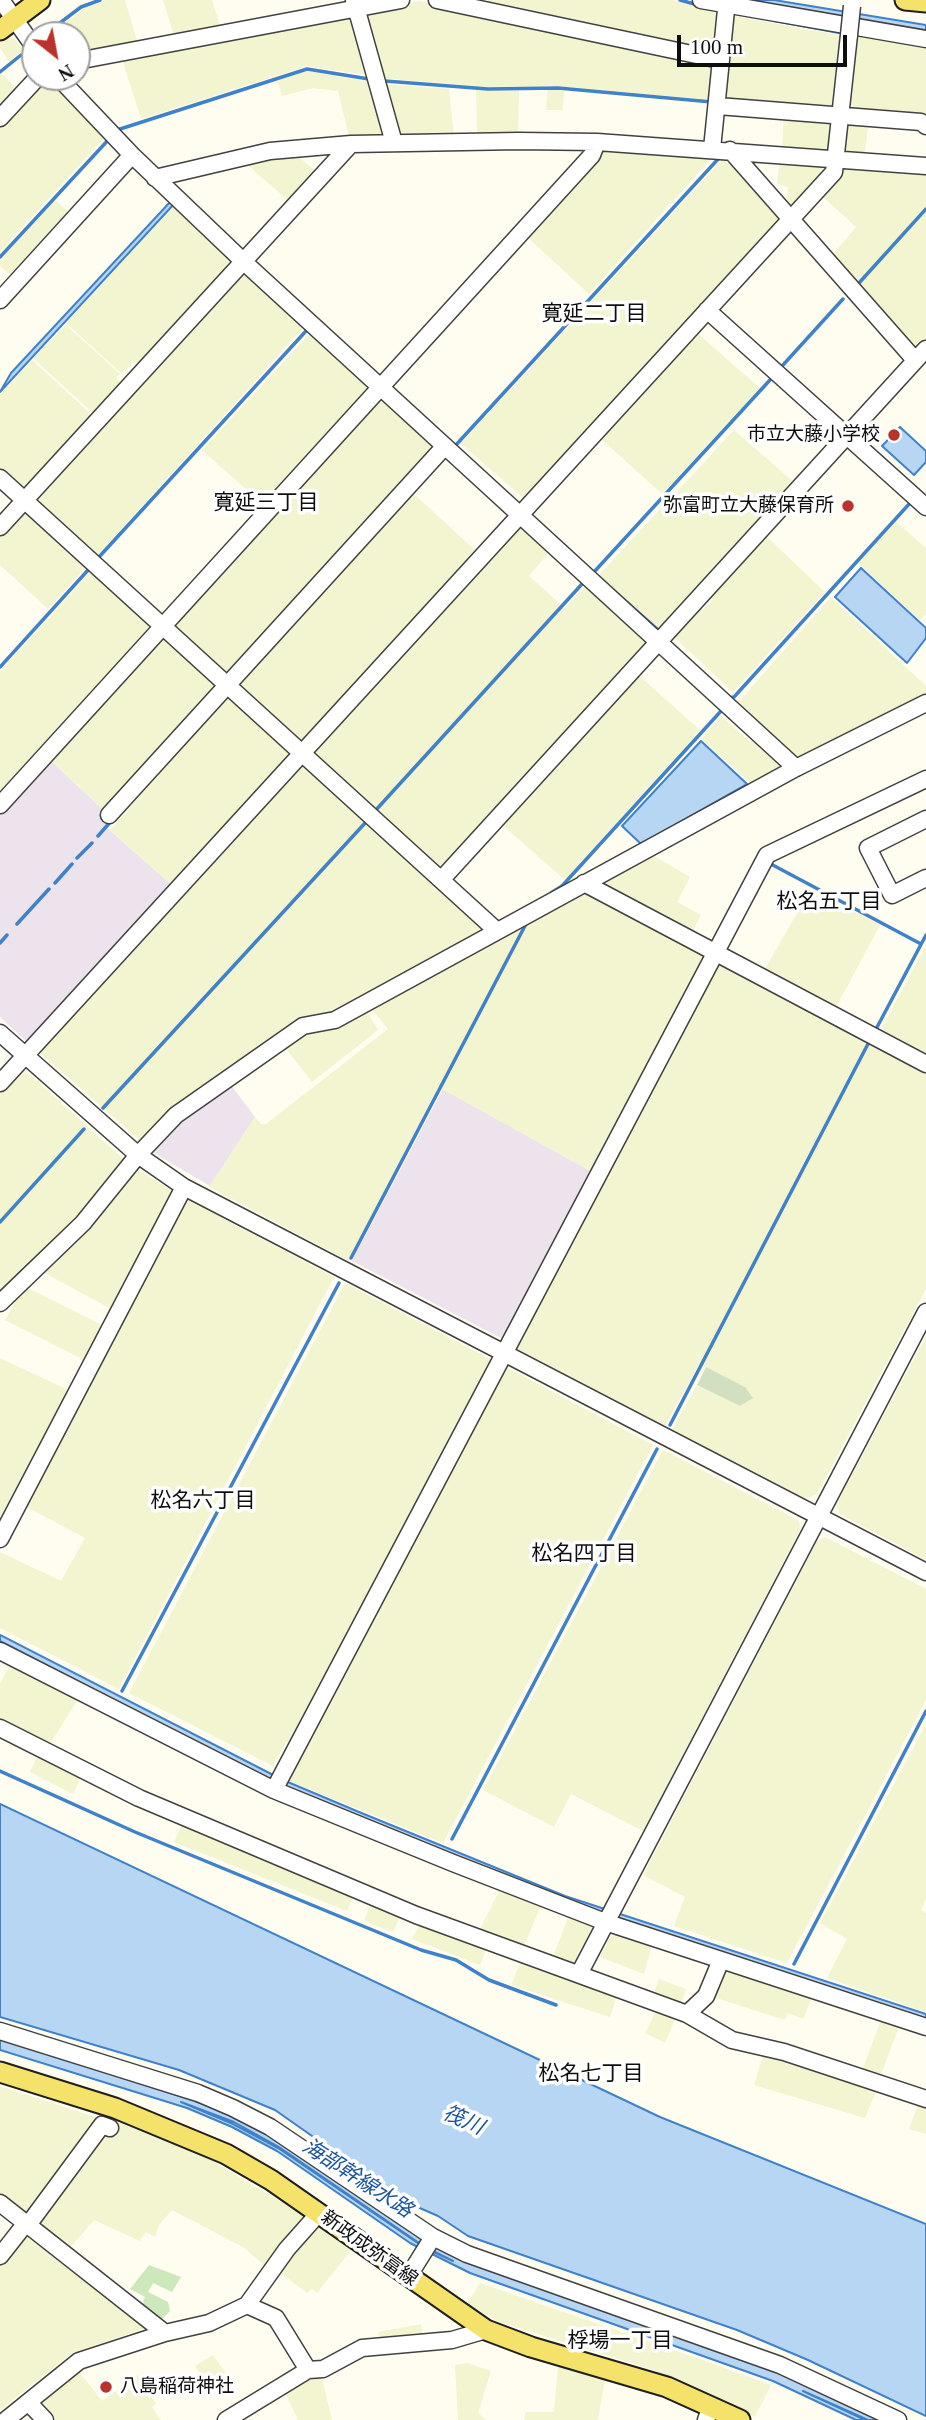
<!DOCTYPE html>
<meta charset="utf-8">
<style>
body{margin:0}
#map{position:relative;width:926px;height:2420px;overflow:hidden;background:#fffdf0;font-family:"Times New Roman",serif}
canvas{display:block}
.north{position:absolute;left:21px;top:21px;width:70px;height:70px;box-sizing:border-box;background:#fff;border:2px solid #9f9f9f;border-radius:50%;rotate:149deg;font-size:19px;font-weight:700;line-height:28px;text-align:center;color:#0e0e0e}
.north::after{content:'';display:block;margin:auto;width:24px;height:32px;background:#ba332a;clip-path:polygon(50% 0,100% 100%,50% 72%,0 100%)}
.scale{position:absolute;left:677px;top:35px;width:170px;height:32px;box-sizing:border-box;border:4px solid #0e0e0e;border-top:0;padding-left:9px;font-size:21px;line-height:24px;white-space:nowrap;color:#0e0e0e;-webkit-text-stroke:5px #fff;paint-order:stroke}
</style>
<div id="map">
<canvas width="926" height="2420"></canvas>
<div class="north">N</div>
<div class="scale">100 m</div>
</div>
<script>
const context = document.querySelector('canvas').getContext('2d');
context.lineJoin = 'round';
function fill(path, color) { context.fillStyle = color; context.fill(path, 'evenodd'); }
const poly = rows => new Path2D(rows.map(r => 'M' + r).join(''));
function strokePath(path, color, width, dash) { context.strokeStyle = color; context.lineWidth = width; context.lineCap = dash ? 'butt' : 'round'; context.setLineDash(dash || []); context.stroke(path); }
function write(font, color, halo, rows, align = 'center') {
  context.font = font + ' "Times New Roman","Noto Sans JP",serif'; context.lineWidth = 7; context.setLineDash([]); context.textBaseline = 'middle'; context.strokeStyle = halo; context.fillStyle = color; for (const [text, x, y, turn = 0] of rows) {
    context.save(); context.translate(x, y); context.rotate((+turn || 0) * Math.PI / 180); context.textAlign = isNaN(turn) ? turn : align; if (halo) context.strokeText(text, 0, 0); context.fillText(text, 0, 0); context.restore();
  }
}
fill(poly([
 [49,759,112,818,105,826,173,886,32,1040,26,1041,0,1017,0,812],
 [231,1085,255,1117,210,1186,151,1151,179,1118],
 [443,1089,594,1173,503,1339,352,1261]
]), '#ece3ec');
fill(poly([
 [106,0,125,0,138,44,77,57,77,35,50,35,86,7],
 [163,0,212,0,220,26,174,36],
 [488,0,673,0,722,14,714,55,487,6],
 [419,1,716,64,714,100,558,86,489,87,380,78,365,11],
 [353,13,373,76,307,66,141,119,121,56],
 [729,15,844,36,835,111,720,102],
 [855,36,926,46,926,123,846,112],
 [4,37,15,39,23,50,9,62,0,48,0,40],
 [306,71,373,82,389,138,350,140,338,91,313,88,282,96,277,81],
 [1,73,19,91,0,112,0,74],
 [42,77,51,77,106,136,0,252,0,123],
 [382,84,449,89,454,136,397,138],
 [548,89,564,91,563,110,546,110],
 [476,90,519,91,518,134,477,135],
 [784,113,833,118,831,149,823,155,782,152],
 [845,119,869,121,864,158,847,157,843,151],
 [599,149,711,159,589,294,525,235],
 [293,152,319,174,292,204,243,161],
 [722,160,735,168,784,222,526,501,461,443],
 [779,165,823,168,823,174,794,208,786,206,788,187,777,184],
 [845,166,926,173,926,344,915,350,830,258,856,227,820,194],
 [55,200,72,215,13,278,0,266,0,260],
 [175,204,238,264,141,367,134,361,122,374,66,323],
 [245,271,306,325,96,557,35,503,36,494],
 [66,325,120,374,116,378,122,384,94,414,33,358],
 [312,331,373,386,267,508,202,450],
 [696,332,760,388,662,494,599,437],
 [32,360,96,419,29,493,0,473,0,394],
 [381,395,440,449,229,677,170,627],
 [734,430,796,484,668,626,658,628,599,575],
 [413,493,477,552,303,745,235,688],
 [25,505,89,564,48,609,0,565,0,532],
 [521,521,552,549,529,576,565,608,587,583,653,643,446,869,438,871,309,750],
 [896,522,926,548,926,614,920,620,858,563],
 [765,535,825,592,733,692,674,637,700,608,703,610,713,599,710,596],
 [94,568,159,627,0,799,0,672],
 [831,597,926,686,926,699,797,763,736,705],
 [164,632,220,686,106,812,49,759],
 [636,673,700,730,565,880,499,822],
 [231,693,295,752,173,886,110,830],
 [721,716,750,742,756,736,788,766,753,785,701,739],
 [300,760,488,931,335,1015,302,1022,142,1142,39,1052,39,1047],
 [654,856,690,877,677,902,701,915,690,936,596,887],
 [811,889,880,925,834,1011,762,974],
 [587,890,707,957,594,1173,438,1087,349,1261,209,1187,255,1117,261,1124,266,1124,388,1029,370,1007],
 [926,945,926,1060,878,1035],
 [718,959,926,1069,926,1289,817,1494,804,1499,672,1430,697,1385,740,1406,745,1387,699,1364,665,1426,514,1347],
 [366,1010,378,1030,312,1082,283,1045,307,1029],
 [21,1067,128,1163,80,1221,0,1299,0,1090],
 [133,1167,173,1191,111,1309,41,1271],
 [186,1199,334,1277,119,1689,0,1628,0,1552,61,1581,85,1538,23,1505],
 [345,1283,496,1362,295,1746,286,1742,273,1766,129,1693],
 [24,1286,102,1325,84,1360,5,1320],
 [926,1336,926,1560,840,1514,836,1505],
 [0,1358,68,1390,0,1521],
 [502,1365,653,1445,443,1843,284,1779],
 [663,1450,798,1520,801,1528,643,1831,571,1794,554,1827,483,1790],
 [825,1537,926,1589,926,1700,787,1963,674,1926,685,1897,643,1875,817,1541],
 [11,1663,80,1696,48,1747,0,1723,0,1684],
 [926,1724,926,1899,921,1910,926,1913,926,2012,827,1978,847,1939,820,1923],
 [40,1751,83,1773,73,1794,30,1772],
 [184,1820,355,1893,347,1911,174,1842],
 [501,1887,542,1903,522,1951,477,1935],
 [372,1900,402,1913,393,1932,364,1921],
 [570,1913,588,1919,592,1928,574,1962,562,1965,551,1962],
 [421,1921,487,1946,480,1965,412,1939],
 [623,1931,653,1941,644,1974,600,1957,610,1937],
 [522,1958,618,1993,610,2017,511,1985],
 [723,1967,808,1993,811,2000,803,2019,788,2013,785,2020,710,1996],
 [659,1979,686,1989,680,2009,652,1999],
 [658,2007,677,2014,665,2043,645,2033],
 [882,2017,900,2024,879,2080,861,2074],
 [765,2050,878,2087,865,2118,754,2085],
 [0,2086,101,2119,30,2213,23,2215,0,2197],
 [919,2101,926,2103,926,2134,909,2129],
 [118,2122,201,2154,306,2217,265,2266,243,2247,172,2210,159,2225,155,2237,146,2232,140,2241,94,2220,68,2250,38,2227,37,2221,106,2132,111,2132],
 [316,2224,351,2250,317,2293,312,2289,307,2293,278,2271],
 [30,2233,146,2328,72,2353,0,2410,0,2265,24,2234],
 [480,2283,714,2364,771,2385,755,2417,651,2369,499,2322,467,2304],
 [421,2324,424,2341,381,2344,378,2332],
 [213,2355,230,2379,211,2391,195,2366],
 [467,2363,491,2371,478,2413,486,2420,458,2420,455,2365],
 [558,2366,605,2380,598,2420,524,2420,526,2412,554,2412],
 [78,2370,102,2401,138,2375,156,2404,152,2407,161,2420,50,2420,36,2404],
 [312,2372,321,2374,332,2420,298,2420,283,2388]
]), '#f3f4d0');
fill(poly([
 [149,2265,181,2277,172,2292,153,2283,148,2292,168,2302,170,2311,159,2322,141,2307,145,2297,130,2289]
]), '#cde8ba');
fill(poly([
 [706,1367,745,1387,753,1398,740,1406,697,1385]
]), '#d2e0c1');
const water = poly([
 [727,0,774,0,926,25,926,33,727,0],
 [171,201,174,204,0,392,11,373,171,201],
 [900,427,926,451,926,462,914,475,882,446,900,427],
 [861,568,926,628,926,638,907,663,835,597,861,568],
 [701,741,747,784,641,844,622,826,701,741],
 [0,1635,283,1780,359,1812,565,1896,926,2014,926,2020,558,1898,274,1782,0,1641,0,1635],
 [0,1804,660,2117,926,2224,926,2416,808,2360,737,2330,468,2236,438,2216,406,2202,275,2110,179,2070,0,2017,0,1804],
 [0,2038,213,2107,263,2131,429,2242,779,2371,881,2420,868,2420,803,2391,865,2420,856,2420,773,2381,470,2273,410,2243,277,2151,232,2127,187,2108,0,2050,0,2038],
 [181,2102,234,2122,279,2147,425,2247,453,2261,425,2248,278,2148,233,2124,181,2102]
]);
fill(water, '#b6d6f4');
strokePath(water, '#3f82c9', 2);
strokePath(poly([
 [680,0,698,5],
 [773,20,843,33],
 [44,35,81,7,100,0],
 [0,72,21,55],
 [385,81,488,89,558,88,712,102],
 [117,130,307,69,369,79],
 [0,257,110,138],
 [859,283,926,209],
 [783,365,843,299],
 [458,448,455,446,719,158],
 [99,557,306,331],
 [594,572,770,380],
 [614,591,657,629],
 [0,667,89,569],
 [729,698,734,697,910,503],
 [375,811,582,584],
 [98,836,112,820],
 [77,858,92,843],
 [769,863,921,944],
 [55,883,72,864],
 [551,893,562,886,721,711],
 [17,924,49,889],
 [0,943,7,935],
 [875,1031,926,935],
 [103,1108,366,822],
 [0,1222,84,1129],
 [351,1258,527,922],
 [670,1425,869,1042],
 [122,1691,339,1283],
 [0,1771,135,1832,421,1950,456,1960,489,1980,556,2005],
 [452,1839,657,1449],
 [794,1964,926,1711]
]), '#3f82c9', 3.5);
const minor = poly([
 [1,0,35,48],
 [354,0,394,143],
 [437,0,720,60],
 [701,0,926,39],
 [77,61,401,0],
 [58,77,132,155,244,262,796,768],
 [718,106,921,122,926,126],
 [0,118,38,77],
 [712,149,727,0],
 [730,150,915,360],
 [155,178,270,151,351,144,519,141,597,142,926,166],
 [0,300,132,155],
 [707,310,926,507],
 [0,478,497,931],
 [0,527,351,144],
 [0,805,592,155,597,142],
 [109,815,445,446],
 [926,819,868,848,892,895,926,878],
 [441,880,926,349],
 [584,883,926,1064],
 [0,1033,138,1155,184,1187,926,1572],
 [0,1083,834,172,849,35],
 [0,1303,83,1223,138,1155,176,1115,303,1026,335,1020,796,768,926,703],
 [0,1539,184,1187],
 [0,1651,274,1790,453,1863,605,1922,926,2027],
 [0,1728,139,1798,416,1915,687,2014,732,2040,784,2052,926,2099],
 [274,1790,767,855,926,779],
 [579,1974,926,1312],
 [687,2014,706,1996,721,1960],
 [0,2031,198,2093,233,2108,270,2127,433,2237,467,2254,780,2365,898,2420],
 [0,2203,165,2333],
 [28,2225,102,2125,110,2128],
 [0,2256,26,2223],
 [408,2277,433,2237],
 [247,2305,276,2318,308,2370],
 [28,2402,45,2420],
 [6,2420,79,2361,165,2333,209,2323,247,2305,287,2249,319,2213],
 [226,2420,308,2370,323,2369,362,2348,452,2340,486,2330],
 [706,2420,711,2406]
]);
const major = poly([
 [905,0,926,2],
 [0,30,40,0],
 [0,2072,115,2108,226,2154,271,2180,486,2330,531,2347,667,2387,740,2420]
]);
strokePath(minor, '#414141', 19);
strokePath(major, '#1f1f1f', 23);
strokePath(minor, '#fff', 16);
strokePath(major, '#f4e26a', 19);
const minorBridge = poly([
 [849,35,852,6]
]);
strokePath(minorBridge, '#414141', 19, []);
strokePath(minorBridge, '#fff', 16);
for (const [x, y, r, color] of [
 [894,435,7,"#ba332a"],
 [848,506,7,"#ba332a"],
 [106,2387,7,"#ba332a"]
]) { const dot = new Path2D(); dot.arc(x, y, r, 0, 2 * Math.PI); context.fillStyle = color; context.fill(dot); strokePath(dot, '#fff', 2.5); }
write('19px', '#0e0e0e', '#fff', [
 ["市立大藤小学校",880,435],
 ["弥富町立大藤保育所",834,506],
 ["八島稲荷神社",120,2387,"left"]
], 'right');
write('19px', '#0e0e0e', '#fff', [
 ["新政成弥富線",369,2249,36]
]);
write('21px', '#0e0e0e', '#fff', [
 ["寛延二丁目",594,314],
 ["寛延三丁目",266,503],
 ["松名五丁目",829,902],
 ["松名六丁目",203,1501],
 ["松名四丁目",584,1554],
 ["松名七丁目",591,2074],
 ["桴場一丁目",620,2341]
]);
write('italic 21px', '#1b559d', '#fff', [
 ["筏川",463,2121,24],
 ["海部幹線水路",357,2179,33]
]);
</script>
